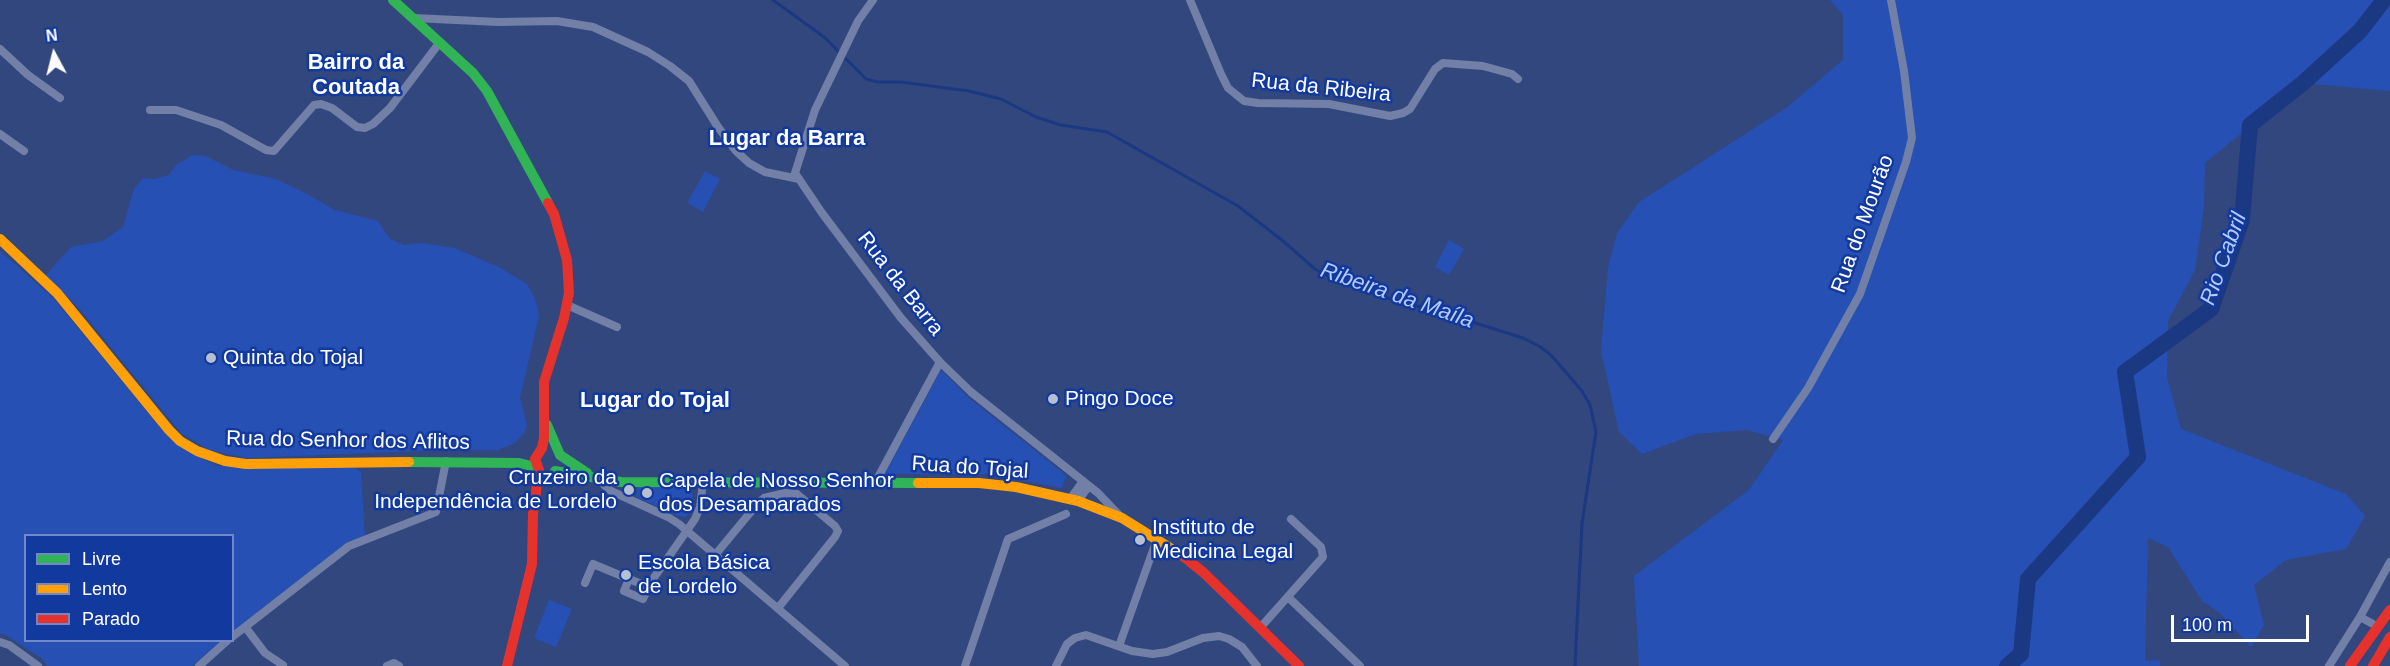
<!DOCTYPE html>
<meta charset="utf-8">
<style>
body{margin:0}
#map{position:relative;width:2390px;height:666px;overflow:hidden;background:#32477e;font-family:Arial,sans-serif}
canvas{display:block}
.legend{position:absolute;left:24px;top:534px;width:210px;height:108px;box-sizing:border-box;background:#12399d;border:2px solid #7188c4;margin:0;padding:8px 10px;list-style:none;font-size:18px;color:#fff}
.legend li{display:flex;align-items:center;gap:12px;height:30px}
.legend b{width:30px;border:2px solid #7188c4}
.north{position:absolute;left:24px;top:24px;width:60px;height:60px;-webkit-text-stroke:4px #12399d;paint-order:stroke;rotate:353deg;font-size:16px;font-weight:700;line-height:24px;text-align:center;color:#fff}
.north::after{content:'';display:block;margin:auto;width:21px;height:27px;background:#fff;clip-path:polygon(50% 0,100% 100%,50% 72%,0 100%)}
.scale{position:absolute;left:2171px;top:615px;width:138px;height:27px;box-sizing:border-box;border:3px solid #fff;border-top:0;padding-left:8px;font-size:18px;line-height:21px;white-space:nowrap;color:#fff;-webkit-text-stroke:4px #12399d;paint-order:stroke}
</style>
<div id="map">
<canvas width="2390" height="666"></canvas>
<ul class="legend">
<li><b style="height:8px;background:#30b455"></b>Livre</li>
<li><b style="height:8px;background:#ff9f0a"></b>Lento</li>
<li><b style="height:8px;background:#e5322d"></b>Parado</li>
</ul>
<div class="north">N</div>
<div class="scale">100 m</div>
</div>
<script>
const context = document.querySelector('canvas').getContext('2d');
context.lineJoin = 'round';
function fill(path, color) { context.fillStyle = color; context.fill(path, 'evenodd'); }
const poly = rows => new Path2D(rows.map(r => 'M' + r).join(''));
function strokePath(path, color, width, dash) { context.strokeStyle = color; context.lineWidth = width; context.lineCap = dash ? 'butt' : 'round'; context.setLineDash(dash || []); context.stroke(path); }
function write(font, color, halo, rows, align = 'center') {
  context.font = font + ' Arial,sans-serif'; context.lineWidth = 5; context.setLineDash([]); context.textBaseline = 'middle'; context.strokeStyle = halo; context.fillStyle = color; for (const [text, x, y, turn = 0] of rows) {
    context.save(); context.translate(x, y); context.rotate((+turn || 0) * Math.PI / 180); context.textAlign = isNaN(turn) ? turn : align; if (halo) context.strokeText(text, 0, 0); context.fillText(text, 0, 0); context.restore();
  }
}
fill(poly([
 [1830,0,2390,0,2390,91,2303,83,2205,163,2204,207,2195,270,2168,321,2167,378,2181,429,2346,494,2365,516,2346,549,2286,560,2254,585,2264,625,2251,647,2221,614,2202,601,2168,547,2148,538,2145,661,2160,660,2160,666,1639,666,1634,576,1749,490,1783,440,1747,430,1696,434,1642,454,1619,432,1601,351,1608,268,1617,233,1639,202,1786,108,1843,60,1843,15],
 [193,155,205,156,233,170,276,179,307,194,335,210,378,221,390,239,404,245,423,243,454,248,501,268,527,284,535,298,539,316,520,398,527,425,524,433,515,443,498,450,442,450,246,458,209,450,181,433,77,306,45,276,71,247,103,241,123,227,134,189,143,178,155,179,169,175,176,165],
 [705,171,720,179,703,212,687,203],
 [1449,240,1464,249,1449,275,1435,267],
 [0,251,53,298,162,430,185,450,217,466,354,467,361,472,365,537,334,553,233,631,232,536,26,536,26,640,221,641,192,666,47,666,44,660,6,635,0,634],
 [941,370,969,398,1067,476,1061,488,988,474,885,474],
 [638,485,686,487,693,495,689,513,685,517,678,516,636,497],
 [549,600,572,609,556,647,534,638]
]), '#2650b4');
strokePath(poly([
 [773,0,824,37,866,79,878,82,901,82,969,91,1001,99,1036,117,1061,125,1107,132,1238,206,1283,241,1315,269,1334,279,1384,297,1447,314,1523,338,1539,346,1551,355,1582,391,1590,405,1596,432,1582,523,1575,666]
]), '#1b3883', 3);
strokePath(poly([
 [2007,666,2021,654,2028,579,2138,457,2125,372,2211,309,2242,220,2250,125,2303,83,2360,31,2384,0]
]), '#1b3883', 16);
strokePath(poly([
 [873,0,858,21,815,110,795,173,822,213,901,318,940,362,971,392,1098,493,1120,516],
 [1190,0,1221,74,1228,88,1244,101,1258,103,1329,104,1390,116,1403,113,1410,109,1435,69,1443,63,1483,66,1512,74,1518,79],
 [414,18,498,22,557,21,593,27,648,52,670,66,689,81,718,127,736,151,749,163,765,172,799,179],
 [0,49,28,75,60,98],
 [150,110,176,110,221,125,266,150,274,151,314,105,321,104,332,108,357,127,365,128,373,124,390,108,440,42],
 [0,134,24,151],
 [567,305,617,327],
 [1773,439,1808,388,1860,294,1906,162,1912,138,1904,71,1891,0],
 [595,477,611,491,668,517,679,524,845,666],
 [875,483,940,362],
 [1070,499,1083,481],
 [1078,501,1089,486],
 [715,555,759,502,764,498,785,493,797,494,835,526,838,531,835,537,778,608],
 [585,583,593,564,629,579],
 [649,587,629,579,624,591,643,599,653,579,695,519,700,507,703,482],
 [1288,597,1360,666],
 [2360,617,2373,624],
 [246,628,265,653,283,665],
 [1260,628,1323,557,1321,547,1291,519],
 [232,637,349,546,436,512,446,461],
 [0,642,9,645,38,666],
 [1119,646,1157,539],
 [199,666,228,640],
 [387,666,394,663,399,666],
 [965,666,1008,539,1066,514],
 [1056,666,1067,644,1075,638,1086,635,1132,651,1153,654,1167,652,1203,638,1219,636,1229,639,1242,647,1257,666],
 [2329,666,2360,617,2390,562]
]), '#7280a7', 8);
strokePath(poly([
 [393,0,473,73,487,91,548,203],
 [547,425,560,455,587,473],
 [409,462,519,463,536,467],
 [555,471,621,482,918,483]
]), '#30b455', 10);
strokePath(poly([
 [0,239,57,293,169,430,180,441,197,451,225,461,246,464,409,462],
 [918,483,979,483,1016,487,1078,501,1122,518,1183,556]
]), '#ff9f0a', 10);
strokePath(poly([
 [1183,556,1204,573,1299,666],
 [507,666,532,564,533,514,539,470,535,459,542,448,544,438,544,382,564,318,569,293,567,260,554,214,548,203],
 [2350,666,2390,610],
 [2373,666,2390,637]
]), '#e5322d', 10);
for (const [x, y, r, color] of [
 [211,358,6,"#b7bfd2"],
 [1053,399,6,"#b7bfd2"],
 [629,490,6,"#b7bfd2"],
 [647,493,6,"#b7bfd2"],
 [1140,540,6,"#b7bfd2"],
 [626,575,6,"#b7bfd2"]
]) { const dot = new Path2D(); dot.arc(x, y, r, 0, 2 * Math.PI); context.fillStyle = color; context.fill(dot); strokePath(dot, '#12399d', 2); }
write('21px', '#fff', '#12399d', [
 ["Rua da Ribeira",1321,88,6],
 ["Rua do Mourão",1863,224,-70],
 ["Rua da Barra",900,284,52],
 ["Rua do Senhor dos Aflitos",348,441,1],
 ["Rua do Tojal",970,468,4]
]);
write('21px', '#fff', '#12399d', [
 ["Quinta do Tojal",223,358],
 ["Pingo Doce",1065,399],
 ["Cruzeiro da",617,478,"right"],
 ["Independência de Lordelo",617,502,"right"],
 ["Capela de Nosso Senhor",659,481],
 ["dos Desamparados",659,505],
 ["Instituto de",1152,528],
 ["Medicina Legal",1152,552],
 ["Escola Básica",638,563],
 ["de Lordelo",638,587]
], 'left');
write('bold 22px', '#fff', '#12399d', [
 ["Bairro da",356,63],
 ["Coutada",356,88],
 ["Lugar da Barra",787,139],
 ["Lugar do Tojal",655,401]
]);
write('italic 22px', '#b4cafb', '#12399d', [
 ["Rio Cabril",2224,259,-70],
 ["Ribeira da Maíla",1397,296,19]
]);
</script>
